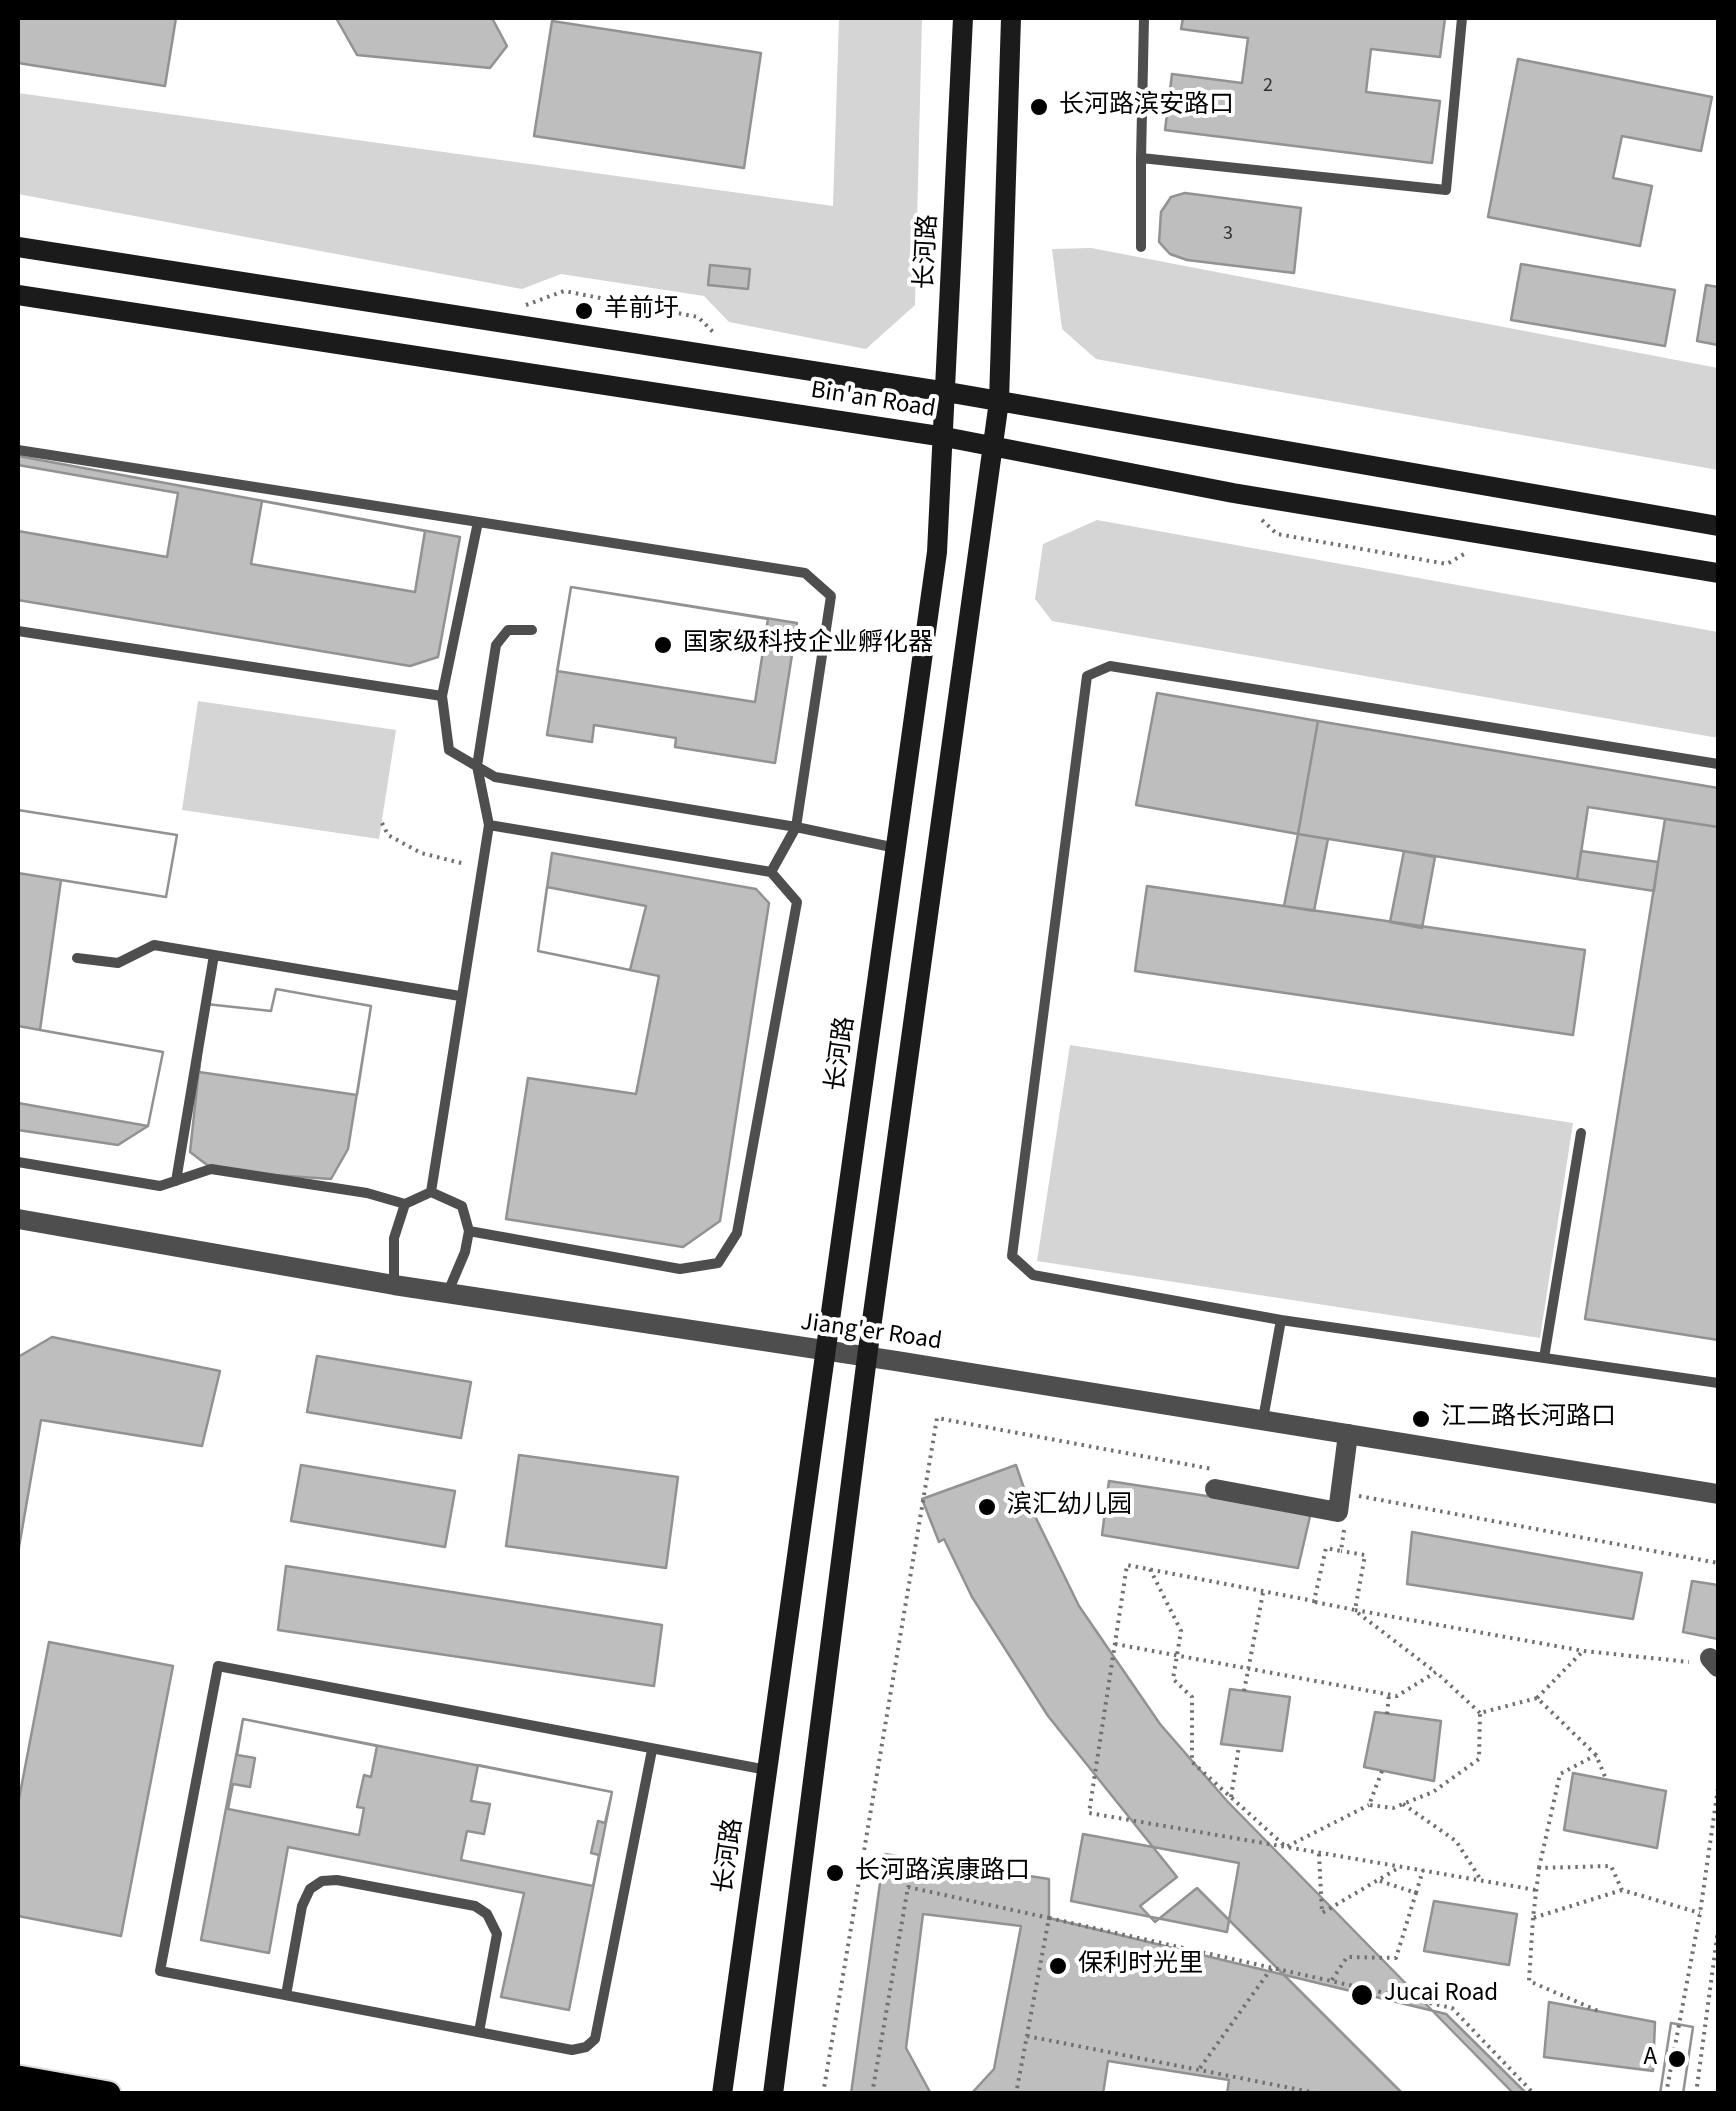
<!DOCTYPE html>
<meta charset="utf-8">
<style>
body{margin:0}
#map{position:relative;width:1736px;height:2111px;overflow:hidden;background:#fff;font-family:"Source Sans 3",sans-serif}
canvas{display:block}
.frame{position:absolute;inset:0;border:20px solid #000;pointer-events:none}
</style>
<div id="map">
<canvas width="1736" height="2111"></canvas>
<div class="frame"></div>
</div>
<script>
const context = document.querySelector('canvas').getContext('2d');
context.lineJoin = 'round';
function fill(path, color) { context.fillStyle = color; context.fill(path, 'evenodd'); }
const poly = rows => new Path2D(rows.map(r => 'M' + r).join(''));
function strokePath(path, color, width, dash) { context.strokeStyle = color; context.lineWidth = width; context.lineCap = dash ? 'butt' : 'round'; context.setLineDash(dash || []); context.stroke(path); }
function write(font, color, halo, rows, align = 'center') {
  context.font = font + ' "Source Sans 3","Noto Sans SC",sans-serif'; context.lineWidth = 8; context.setLineDash([]); context.textBaseline = 'middle'; context.strokeStyle = halo; context.fillStyle = color; for (const [text, x, y, turn = 0] of rows) {
    context.save(); context.translate(x, y); context.rotate((+turn || 0) * Math.PI / 180); context.textAlign = isNaN(turn) ? turn : align; if (halo) context.strokeText(text, 0, 0); context.fillText(text, 0, 0); context.restore();
  }
}
fill(poly([
 [839,18,922,18,915,305,866,349,729,322,704,296,561,274,522,289,18,194,18,93,833,206],
 [1091,248,1718,368,1718,470,1096,359,1062,329,1052,249],
 [1097,520,1718,632,1718,738,1052,621,1035,599,1043,544],
 [198,701,396,730,379,839,182,810],
 [1070,1045,1573,1123,1540,1338,1037,1261]
]), '#d5d5d5');
const building = poly([
 [18,18,176,18,165,86,18,63,18,18],
 [336,18,492,18,507,46,490,68,357,55,336,18],
 [1183,18,1445,18,1440,57,1371,49,1366,92,1440,101,1432,163,1165,130,1172,74,1242,83,1248,38,1181,29,1183,18],
 [552,21,761,53,744,168,534,136,552,21],
 [1518,59,1712,97,1701,151,1622,136,1613,178,1652,186,1640,246,1488,217,1518,59],
 [1185,193,1301,208,1294,273,1187,260,1170,254,1159,242,1161,212,1171,197,1185,193],
 [1521,264,1675,290,1665,346,1511,320,1521,264],
 [710,265,750,269,748,289,708,285,710,265],
 [1706,285,1718,287,1718,345,1697,341,1706,285],
 [18,456,460,537,438,657,410,666,18,600,18,456],
 [18,465,178,493,167,557,18,531,18,465],
 [262,501,425,531,415,592,251,564,262,501],
 [571,587,797,623,775,763,675,747,676,738,594,725,592,742,547,735,571,587],
 [571,587,768,619,755,702,557,671,571,587],
 [1157,693,1318,721,1298,834,1136,805,1157,693],
 [1318,721,1718,788,1718,827,1588,807,1577,879,1298,834,1318,721],
 [18,810,177,835,166,897,61,880,40,1030,163,1052,148,1126,118,1145,18,1130,18,810],
 [18,810,177,835,166,897,18,873,18,810],
 [1665,819,1718,827,1718,1340,1585,1319,1665,819],
 [1298,834,1328,839,1314,911,1284,906,1298,834],
 [1404,851,1435,857,1422,928,1390,922,1404,851],
 [1581,851,1658,862,1654,891,1577,879,1581,851],
 [552,853,756,889,769,903,720,1221,683,1247,506,1219,528,1078,636,1094,659,976,538,951,552,853],
 [1147,886,1585,950,1573,1035,1135,971,1147,886],
 [547,887,646,906,630,970,538,951,547,887],
 [276,989,371,1006,348,1149,331,1179,215,1171,190,1152,206,1004,271,1011,276,989],
 [276,989,371,1006,357,1095,199,1072,206,1004,271,1011,276,989],
 [18,1026,163,1052,148,1126,18,1103,18,1026],
 [52,1337,220,1371,202,1446,41,1420,18,1553,18,1357,52,1337],
 [317,1356,471,1382,461,1438,307,1412,317,1356],
 [519,1455,678,1477,666,1568,506,1546,519,1455],
 [301,1465,455,1491,445,1547,291,1521,301,1465],
 [1016,1465,1030,1506,1079,1606,1160,1724,1227,1801,1514,2094,1403,2094,1197,1888,1155,1922,1140,1906,1177,1877,1048,1716,972,1597,944,1539,939,1542,922,1499,1016,1465],
 [1109,1481,1311,1512,1298,1568,1102,1535,1109,1481],
 [1412,1532,1642,1573,1633,1619,1407,1584,1412,1532],
 [286,1566,662,1625,654,1686,278,1630,286,1566],
 [1692,1581,1718,1585,1718,1639,1683,1632,1692,1581],
 [49,1642,173,1666,121,1936,18,1916,18,1804,49,1642],
 [1230,1689,1290,1697,1282,1751,1221,1744,1230,1689],
 [1375,1712,1441,1721,1434,1781,1364,1767,1375,1712],
 [243,1719,612,1792,569,2010,501,1997,524,1893,288,1847,269,1953,201,1940,243,1719],
 [243,1719,377,1746,371,1777,364,1775,357,1807,364,1808,359,1835,228,1809,233,1784,250,1787,255,1758,237,1755,243,1719],
 [478,1765,612,1792,605,1823,598,1821,591,1853,599,1855,593,1886,461,1860,467,1831,484,1834,490,1804,471,1801,478,1765],
 [1573,1773,1666,1791,1657,1848,1564,1830,1573,1773],
 [1083,1834,1239,1863,1227,1932,1071,1901,1083,1834],
 [884,1854,1049,1879,1049,1918,1446,2014,1527,2094,851,2094,884,1854],
 [1434,1901,1517,1914,1509,1965,1424,1951,1434,1901],
 [923,1914,1021,1926,994,2069,971,2094,931,2094,906,2048,923,1914],
 [1549,2002,1655,2022,1653,2071,1544,2057,1549,2002],
 [1671,2023,1693,2027,1683,2094,1660,2094,1671,2023],
 [1671,2023,1693,2027,1683,2094,1660,2094,1671,2023],
 [1108,2061,1229,2080,1227,2094,1103,2094,1108,2061]
]);
fill(building, '#bebebe');
strokePath(building, '#929292', 2.5);
const primary = poly([
 [18,2078,108,2094]
]);
strokePath(primary, '#dbdbdb', 29);
strokePath(poly([
 [526,305,564,291,698,317,715,334],
 [1262,520,1277,534,1447,564,1466,553],
 [382,823,388,835,421,853,465,864],
 [1359,1496,1718,1563],
 [1344,1530,1341,1551,1326,1548,1314,1601,1127,1565,1089,1813,1536,1890],
 [1150,1569,1181,1631,1173,1679,1192,1697,1192,1762,1286,1847,1369,1805],
 [1315,1602,1355,1610,1365,1555,1341,1551],
 [1355,1610,1584,1651,1689,1662],
 [1358,1613,1434,1671],
 [1115,1644,1397,1696,1436,1672,1480,1713],
 [1244,1691,1263,1593],
 [1537,1698,1583,1651],
 [1387,1714,1389,1694],
 [1382,1771,1369,1805,1393,1808,1433,1792,1479,1759,1480,1713,1537,1698,1596,1755],
 [1231,1797,1239,1746],
 [1403,1804,1456,1841,1481,1880],
 [1319,1854,1322,1913,1400,1867],
 [1539,1868,1560,1774,1596,1755,1606,1779],
 [1622,1890,1533,1918,1539,1868,1611,1866,1622,1890,1700,1913],
 [1416,1893,1423,1870],
 [1049,1918,1452,2008,1534,2094],
 [1533,1918,1529,1981,1598,2011],
 [1332,1980,1347,1957,1396,1958,1416,1893,1377,1880],
 [1027,2036,1321,2094],
 [1200,2068,1273,1966],
 [823,2094,937,1418,1212,1469],
 [872,2094,908,1887,1049,1918,1016,2094],
 [1666,2094,1700,1913,1718,1788],
 [1696,2094,1718,1930]
]), '#707070', 4, [2.5, 5]);
strokePath(poly([
 [1144,18,1141,158,1446,190,1462,18],
 [1141,158,1141,247],
 [18,450,805,573,831,596,796,827,771,872],
 [478,522,442,696,449,750,495,777,796,827,896,848],
 [18,631,442,696],
 [1718,764,1110,666,1087,676,1012,1256,1033,1275,1281,1320,1718,1383],
 [489,825,477,766,496,645,508,630,532,630],
 [77,958,118,963,154,945,460,996],
 [18,1162,160,1186,211,1169,367,1193,405,1204],
 [176,1181,214,955],
 [431,1192,489,825,771,872,797,902,737,1233,718,1263,680,1269,469,1231],
 [394,1285,394,1238,405,1204,431,1192,462,1206,469,1231,465,1252,448,1292],
 [1544,1358,1581,1133],
 [1263,1419,1281,1320],
 [652,1750,595,2039,586,2047,572,2050,160,1971,218,1666,767,1770],
 [286,1995,302,1906,310,1889,322,1881,337,1880,475,1906,487,1914,497,1934,479,2032]
]), '#4e4e4e', 10);
strokePath(poly([
 [1215,1489,1338,1512,1348,1434],
 [1710,1658,1718,1667]
]), '#4e4e4e', 20);
strokePath(poly([
 [18,1219,394,1285,896,1361,1718,1494]
]), '#4e4e4e', 20);
strokePath(poly([
 [18,247,947,392,1718,526],
 [18,295,945,437,1233,493,1718,573],
 [722,2094,937,552,963,18],
 [773,2094,867,1357,999,401,1011,18]
]), '#1b1b1b', 20);
strokePath(primary, '#000', 25);
for (const [x, y, r, color] of [
 [1039,107,10,"#000"],
 [584,311,10,"#000"],
 [663,645,10,"#000"],
 [1421,1419,10,"#000"],
 [987,1507,10,"#000"],
 [835,1873,10,"#000"],
 [1058,1966,10,"#000"],
 [1362,1995,12,"#000"],
 [1677,2059,10,"#000"]
]) { const dot = new Path2D(); dot.arc(x, y, r, 0, 2 * Math.PI); context.fillStyle = color; context.fill(dot); strokePath(dot, '#fff', 4); }
write('20px', '#303030', null, [
 ["2",1268,87],
 ["3",1228,235]
]);
write('25px', '#000', '#fff', [
 ["长河路滨安路口",1059,107],
 ["羊前圩",604,311],
 ["国家级科技企业孵化器",683,645],
 ["江二路长河路口",1441,1419],
 ["滨汇幼儿园",1007,1507],
 ["长河路滨康路口",855,1873],
 ["保利时光里",1078,1966],
 ["Jucai Road",1384,1995],
 ["A",1657,2059,"right"]
], 'left');
write('25px', '#000', '#fff', [
 ["长河路",928,252,-87],
 ["Bin'an Road",873,401,9],
 ["长河路",842,1054,-82],
 ["Jiang'er Road",871,1333,8],
 ["长河路",730,1856,-82]
]);
</script>
